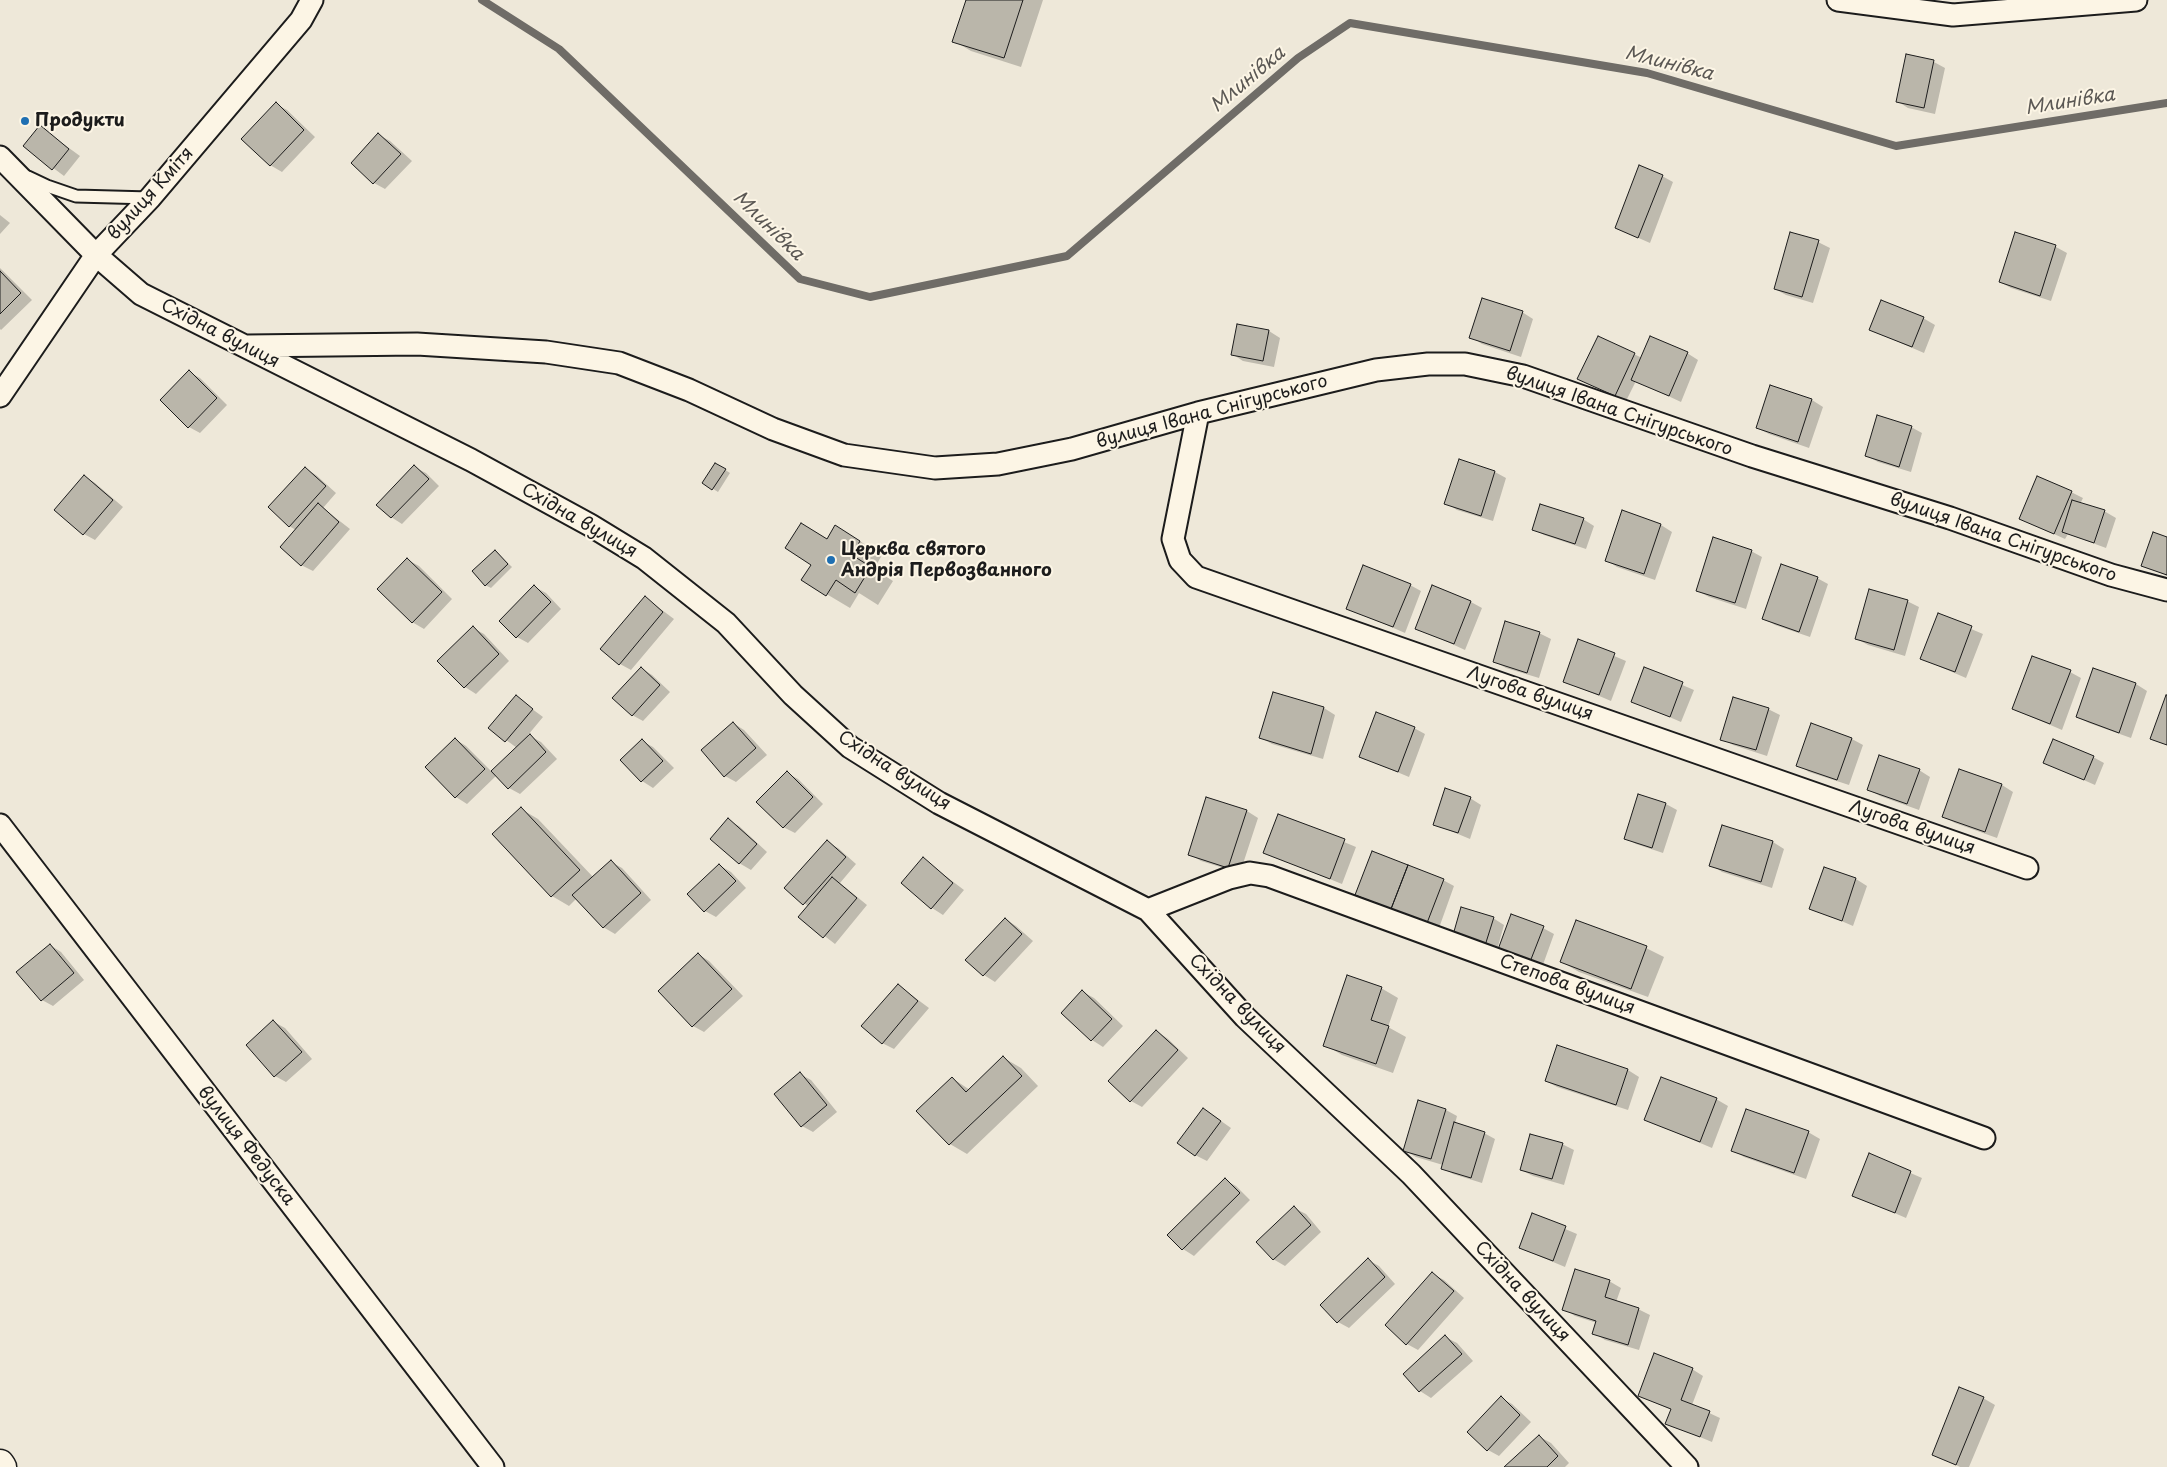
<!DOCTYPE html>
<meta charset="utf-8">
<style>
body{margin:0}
canvas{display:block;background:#eee8d9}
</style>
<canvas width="2167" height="1467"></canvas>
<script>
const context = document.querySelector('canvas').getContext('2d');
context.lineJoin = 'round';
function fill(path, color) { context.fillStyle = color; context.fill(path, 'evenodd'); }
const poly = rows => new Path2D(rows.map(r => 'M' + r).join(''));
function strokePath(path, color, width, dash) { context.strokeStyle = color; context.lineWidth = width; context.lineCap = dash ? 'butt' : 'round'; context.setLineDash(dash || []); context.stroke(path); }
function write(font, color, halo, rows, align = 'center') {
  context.font = font + ' "Playpen Sans",sans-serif'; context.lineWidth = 4; context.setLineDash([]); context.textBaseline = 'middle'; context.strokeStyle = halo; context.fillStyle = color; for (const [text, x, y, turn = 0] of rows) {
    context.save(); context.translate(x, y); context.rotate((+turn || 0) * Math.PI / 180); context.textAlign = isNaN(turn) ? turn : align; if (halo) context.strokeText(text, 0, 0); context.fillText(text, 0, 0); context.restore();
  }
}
fill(poly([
 [967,0,1043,0,1021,67,971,51,954,41],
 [1907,56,1934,62,1945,68,1935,114,1908,108,1897,101],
 [276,104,287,110,315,137,282,172,270,165],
 [40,127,80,156,64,176,24,146],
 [379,135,390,141,412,161,385,189,374,183],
 [1662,176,1673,182,1650,243,1616,228],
 [0,215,10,223,0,234],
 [2015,234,2056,247,2067,253,2051,301,2011,288,2000,282],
 [1818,242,1830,248,1813,303,1786,295,1775,289],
 [0,268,32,300,1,330,0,329],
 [1522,312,1533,319,1521,357,1482,344,1471,337],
 [1923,318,1935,325,1924,353,1871,330],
 [1269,331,1280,338,1274,367,1243,361,1232,354],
 [1687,353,1698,360,1681,402,1636,381,1626,401,1590,385,1634,354,1642,358],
 [189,372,200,378,227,405,200,433,189,427],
 [1771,386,1812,400,1823,407,1809,448,1769,434,1757,428],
 [1911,427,1922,433,1911,472,1878,462,1867,456],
 [1460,461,1495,472,1506,478,1493,521,1457,510,1446,503],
 [716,464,730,473,718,492,704,483],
 [414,467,426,473,439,486,402,524,391,517],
 [305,468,316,475,336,493,323,508,350,529,313,571,301,565,296,530,289,526],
 [84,476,95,483,123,507,95,540,84,534],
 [2071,492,2083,498,2080,504,2104,511,2116,518,2106,548,2068,534,2065,539,2021,519],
 [1623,512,1661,525,1672,532,1655,580,1617,567,1606,560],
 [1583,519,1594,526,1586,549,1544,535,1533,529],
 [2167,538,2167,576,2143,565],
 [828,540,858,540,882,555,874,569,893,581,878,605,859,593,850,608,803,580],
 [495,551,512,567,491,588,485,585],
 [1751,551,1762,557,1746,609,1709,597,1698,591],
 [408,560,419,566,452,599,424,629,412,622],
 [1817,578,1828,584,1810,637,1775,625,1763,618],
 [1410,585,1421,591,1405,633,1348,608],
 [535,587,546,593,561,609,528,643,517,637],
 [646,598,674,619,631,670,620,664],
 [1907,601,1919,607,1905,656,1868,645,1857,639],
 [1471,602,1482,608,1465,650,1417,628],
 [1938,615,1983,634,1966,678,1922,659],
 [473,628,484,634,509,661,476,694,465,687],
 [1539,633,1551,639,1539,678,1506,668,1495,662],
 [1579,641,1626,661,1611,701,1564,681],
 [641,668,652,675,670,692,643,721,632,715],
 [1645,669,1694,690,1681,722,1632,701],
 [2094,670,2136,684,2147,691,2131,738,2089,723,2077,717],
 [2070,672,2081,678,2062,730,2013,709],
 [1273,694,1324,708,1335,715,1323,759,1272,744,1261,738],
 [516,697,543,717,528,735,541,742,557,759,520,794,509,788,497,775,467,804,456,797,427,767,455,739,466,746,492,772,517,748,490,728],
 [1768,709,1780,715,1767,756,1733,745,1722,739],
 [733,723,744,730,767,755,736,782,725,776],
 [1812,725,1852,739,1863,745,1849,785,1809,772,1798,765],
 [1414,728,1425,734,1409,777,1361,757],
 [642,741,653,747,674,768,653,788,642,781,622,760],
 [2093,757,2104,763,2095,785,2045,763],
 [1919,770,1930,777,1919,810,1880,796,1869,790],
 [1960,771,2002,785,2013,792,1997,838,1955,823,1944,817],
 [787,773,798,779,823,804,795,833,783,827],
 [1639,795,1666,804,1677,810,1663,853,1636,844,1625,838],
 [1470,798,1481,805,1470,839,1434,824],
 [521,809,538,819,594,878,611,862,622,868,651,900,615,934,603,927,577,898,569,906,552,896],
 [1247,811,1258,818,1240,873,1201,861,1189,854],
 [1279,815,1356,847,1342,884,1265,853],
 [728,820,739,826,767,852,751,870,739,863],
 [827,842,838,848,856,864,840,883,867,905,835,944,800,917,809,907,786,888],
 [1773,842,1784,849,1772,888,1722,872,1711,865],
 [923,859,964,890,943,915,932,908,902,883],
 [719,865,731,872,746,888,716,917,705,911],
 [1825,868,1856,879,1867,886,1853,926,1811,908],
 [1443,880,1454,886,1439,928,1368,901,1357,895],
 [1493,918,1504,925,1497,950,1543,928,1554,934,1540,973,1464,948],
 [1005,919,1016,926,1033,941,995,982,984,975,967,960],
 [1577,922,1646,948,1664,957,1648,997,1579,972,1562,962],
 [50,945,61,952,84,980,53,1006,42,1000],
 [698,954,709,961,743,996,704,1032,693,1026],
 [898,985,929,1008,894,1049,882,1043],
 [1381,988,1398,998,1388,1027,1406,1037,1393,1073,1342,1055,1325,1045],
 [1083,992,1094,998,1123,1026,1103,1047,1092,1040,1063,1013],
 [274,1022,285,1028,312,1059,286,1082,275,1076],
 [1156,1031,1167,1038,1188,1058,1142,1107,1131,1101],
 [1558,1046,1628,1070,1639,1077,1628,1110,1557,1087,1546,1081],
 [1004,1058,1021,1068,1038,1086,967,1154,950,1144,918,1111,952,1078,970,1090],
 [800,1074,811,1080,837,1112,813,1132,802,1126],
 [1716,1099,1728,1106,1712,1148,1646,1120],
 [1204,1109,1231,1128,1207,1161,1195,1155],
 [1446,1110,1457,1116,1455,1124,1484,1133,1495,1139,1482,1183,1453,1174,1442,1168,1443,1165,1416,1157,1404,1150],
 [1808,1132,1820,1139,1806,1179,1744,1157,1733,1150],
 [1562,1144,1574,1150,1564,1185,1533,1176,1521,1170],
 [1869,1155,1922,1178,1906,1218,1853,1195],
 [1225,1180,1236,1186,1250,1200,1194,1256,1183,1249],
 [1294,1208,1306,1214,1321,1232,1285,1266,1273,1259],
 [1532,1215,1577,1234,1565,1267,1520,1248],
 [1368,1260,1379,1266,1395,1284,1349,1328,1338,1322],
 [1433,1274,1444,1280,1464,1298,1418,1350,1407,1344,1387,1325],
 [1609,1281,1621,1288,1616,1302,1638,1309,1650,1315,1639,1350,1605,1340,1594,1333,1597,1323,1575,1316,1564,1309],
 [1445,1337,1457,1343,1473,1361,1431,1398,1420,1391,1404,1374],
 [1692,1369,1703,1376,1692,1405,1720,1418,1712,1442,1666,1423,1672,1410,1639,1396],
 [1501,1398,1512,1404,1531,1422,1499,1456,1488,1450],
 [1983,1398,1995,1405,1969,1467,1960,1467,1934,1454],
 [1540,1437,1551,1443,1569,1463,1565,1467,1506,1467]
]), '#0003');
strokePath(poly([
 [482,0,559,49,800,279,870,297,1067,256,1298,58,1350,23,1647,73,1896,146,2167,103]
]), '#6f6c67', 8);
const building = poly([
 [966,0,1023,0,1004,58,952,42,966,0],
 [1906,54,1934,60,1924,108,1896,102,1906,54],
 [276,102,304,130,270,166,241,139,276,102],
 [40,125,69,149,52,170,23,146,40,125],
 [378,133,401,154,373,184,351,163,378,133],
 [1639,165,1663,175,1638,238,1615,228,1639,165],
 [1790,232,1819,240,1802,297,1774,289,1790,232],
 [2015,232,2056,245,2040,296,1999,282,2015,232],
 [0,271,21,293,0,314,0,271],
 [1482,298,1523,311,1510,351,1469,338,1482,298],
 [1881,300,1924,317,1912,347,1869,330,1881,300],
 [1237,324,1269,330,1263,361,1231,355,1237,324],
 [1598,336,1635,353,1615,396,1577,379,1598,336],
 [1650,336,1688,352,1669,396,1631,380,1650,336],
 [189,370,217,398,188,428,160,400,189,370],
 [1770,385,1812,399,1798,442,1756,428,1770,385],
 [1877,415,1912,426,1899,467,1865,456,1877,415],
 [1459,459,1495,471,1481,516,1444,504,1459,459],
 [715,463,726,469,712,490,702,483,715,463],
 [414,465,429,479,391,518,376,505,414,465],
 [305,467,326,486,289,527,268,507,305,467],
 [84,475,113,500,83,535,54,510,84,475],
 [2037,476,2072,491,2054,534,2019,519,2037,476],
 [2072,500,2105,510,2094,543,2062,532,2072,500],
 [318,503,339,522,301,566,280,547,318,503],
 [1540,504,1584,518,1575,544,1532,530,1540,504],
 [1622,510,1661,524,1644,574,1605,561,1622,510],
 [801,523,827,539,835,525,860,541,852,555,871,567,855,593,836,580,826,596,801,580,811,565,785,548,801,523],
 [2153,532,2167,537,2167,575,2141,566,2153,532],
 [1713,537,1752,550,1735,603,1696,591,1713,537],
 [495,550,508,564,485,586,472,571,495,550],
 [407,558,442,592,412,623,377,589,407,558],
 [1781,564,1818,577,1799,632,1762,619,1781,564],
 [1363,565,1411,584,1393,627,1346,609,1363,565],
 [534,585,551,602,516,638,499,621,534,585],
 [1432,585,1471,601,1454,644,1415,629,1432,585],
 [1869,589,1908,600,1894,650,1855,639,1869,589],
 [645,596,663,612,619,665,600,649,645,596],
 [1938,613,1972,626,1955,672,1920,659,1938,613],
 [1505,621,1540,632,1527,673,1493,662,1505,621],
 [473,626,499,654,464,688,437,661,473,626],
 [1578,639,1615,653,1599,695,1563,682,1578,639],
 [2032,656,2071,670,2050,724,2012,709,2032,656],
 [641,667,660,685,632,716,612,698,641,667],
 [1644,667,1683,682,1670,717,1631,702,1644,667],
 [2093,668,2136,683,2119,733,2076,717,2093,668],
 [1273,692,1324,707,1311,754,1259,738,1273,692],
 [516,695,533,709,505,742,488,728,516,695],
 [2166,695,2167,695,2167,745,2150,739,2166,695],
 [1733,697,1769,708,1756,750,1720,740,1733,697],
 [1376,712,1415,727,1398,772,1359,757,1376,712],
 [733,722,756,748,724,777,701,750,733,722],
 [1811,723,1852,738,1837,780,1796,766,1811,723],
 [530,734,546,752,508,789,491,771,530,734],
 [455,738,485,769,455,798,425,767,455,738],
 [642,739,663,761,641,782,620,760,642,739],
 [2053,739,2094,756,2084,780,2043,763,2053,739],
 [1879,755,1920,769,1907,804,1867,790,1879,755],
 [1959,769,2002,784,1985,832,1942,817,1959,769],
 [787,771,813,797,783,828,756,802,787,771],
 [1445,788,1471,797,1458,833,1433,825,1445,788],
 [1638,794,1666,803,1652,848,1624,839,1638,794],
 [1206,797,1247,810,1228,868,1188,855,1206,797],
 [521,807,580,870,551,897,492,834,521,807],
 [1278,814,1345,839,1330,879,1263,853,1278,814],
 [728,818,757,844,739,864,710,839,728,818],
 [1722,825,1773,841,1761,882,1709,866,1722,825],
 [827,840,846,857,803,905,784,888,827,840],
 [1372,851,1408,865,1391,909,1355,895,1372,851],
 [923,857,953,883,931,909,901,883,923,857],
 [611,860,641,893,603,928,572,895,611,860],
 [719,864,736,881,704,912,687,894,719,864],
 [1408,865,1444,879,1427,923,1391,909,1408,865],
 [1824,867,1856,878,1842,921,1809,909,1824,867],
 [832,877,857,898,823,938,798,917,832,877],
 [1461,907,1494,917,1483,952,1451,942,1461,907],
 [1511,914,1544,926,1528,967,1496,955,1511,914],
 [1005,918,1022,934,983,976,965,960,1005,918],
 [1576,920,1647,946,1631,989,1560,962,1576,920],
 [50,944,74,973,41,1001,16,972,50,944],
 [698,953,732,989,692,1027,658,991,698,953],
 [1347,975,1382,987,1371,1020,1389,1026,1376,1064,1323,1046,1347,975],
 [898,984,918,1001,882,1044,861,1026,898,984],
 [1082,990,1112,1019,1091,1041,1061,1013,1082,990],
 [273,1020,302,1052,274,1077,246,1045,273,1020],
 [1156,1030,1178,1050,1130,1102,1108,1081,1156,1030],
 [1557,1045,1628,1069,1616,1105,1545,1081,1557,1045],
 [1003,1056,1022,1076,949,1145,916,1111,952,1077,966,1092,1003,1056],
 [800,1072,827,1105,801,1127,774,1094,800,1072],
 [1661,1077,1717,1098,1700,1142,1644,1120,1661,1077],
 [1418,1100,1446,1109,1431,1159,1403,1151,1418,1100],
 [1203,1108,1221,1121,1195,1156,1177,1143,1203,1108],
 [1746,1109,1809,1131,1794,1173,1731,1151,1746,1109],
 [1454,1122,1485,1132,1471,1178,1441,1169,1454,1122],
 [1530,1134,1563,1143,1552,1179,1520,1170,1530,1134],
 [1869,1153,1911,1171,1895,1213,1852,1196,1869,1153],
 [1225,1178,1240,1193,1182,1250,1167,1235,1225,1178],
 [1294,1206,1311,1225,1273,1260,1256,1242,1294,1206],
 [1532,1213,1566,1226,1553,1261,1519,1248,1532,1213],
 [1368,1258,1385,1277,1337,1323,1320,1305,1368,1258],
 [1575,1269,1610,1280,1605,1297,1639,1308,1628,1345,1592,1334,1596,1321,1562,1310,1575,1269],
 [1432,1272,1454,1291,1406,1345,1385,1325,1432,1272],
 [1445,1335,1462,1354,1419,1392,1403,1374,1445,1335],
 [1654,1353,1693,1368,1681,1400,1710,1411,1700,1437,1665,1424,1671,1409,1638,1396,1654,1353],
 [1959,1387,1984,1397,1956,1465,1932,1455,1959,1387],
 [1501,1396,1520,1415,1487,1451,1467,1432,1501,1396],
 [1539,1435,1558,1456,1547,1467,1504,1467,1539,1435]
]);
fill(building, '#bab6aa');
strokePath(building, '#1c1c1c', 1);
const service = poly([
 [28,177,47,186,76,196,150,198]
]);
const minor = poly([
 [1838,0,1953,15,2136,0],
 [0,157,96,255,141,294,471,460,590,525,644,558,726,623,793,695,850,747,939,803,1148,910,1245,1017,1411,1174,1687,1467],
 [247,346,417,344,546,352,619,363,689,390,773,429,844,455,935,468,998,464,1072,449,1198,413,1376,370,1428,364,1465,364,1523,376,1752,456,1950,518,2111,575,2167,590],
 [0,396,96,255,150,198,301,20,312,0],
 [1198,413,1173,539,1180,560,1196,577,2027,868],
 [0,825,493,1467],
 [1148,910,1229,878,1250,873,1269,876,1984,1138]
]);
const primary = poly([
 [0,1464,2,1467]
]);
strokePath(service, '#1c1c1c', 15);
strokePath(minor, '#1c1c1c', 25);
strokePath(primary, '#1c1c1c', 31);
strokePath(service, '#fcf5e5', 11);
strokePath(minor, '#fcf5e5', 21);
strokePath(primary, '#fcf5e5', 28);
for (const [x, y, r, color] of [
 [25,121,5,"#1f6fb2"],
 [831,560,5,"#1f6fb2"]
]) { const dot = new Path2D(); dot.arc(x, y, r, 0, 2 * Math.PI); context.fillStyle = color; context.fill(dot); strokePath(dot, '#fcf5e5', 2); }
write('bold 18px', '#1c1c1c', '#fcf5e5', [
 ["Продукти",35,121],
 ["Церква святого",841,550],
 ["Андрія Первозванного",841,571]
], 'left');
write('18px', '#1c1c1c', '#fcf5e5', [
 ["вулиця Кмітя",151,194,-48],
 ["Східна вулиця",220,334,27],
 ["вулиця Івана Снігурського",1212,412,-15],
 ["вулиця Івана Снігурського",1619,412,19],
 ["Східна вулиця",579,521,30],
 ["вулиця Івана Снігурського",2003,538,19],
 ["Лугова вулиця",1530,694,19],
 ["Східна вулиця",894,771,33],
 ["Лугова вулиця",1912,828,19],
 ["Степова вулиця",1567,985,20],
 ["Східна вулиця",1237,1004,46],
 ["вулиця Федуска",246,1146,52],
 ["Східна вулиця",1522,1292,47]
]);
write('italic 19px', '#5b5854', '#fcf5e5', [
 ["Млинівка",1669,64,14],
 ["Млинівка",1248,80,-40],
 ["Млинівка",2070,102,-9],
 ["Млинівка",768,226,44]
]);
</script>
